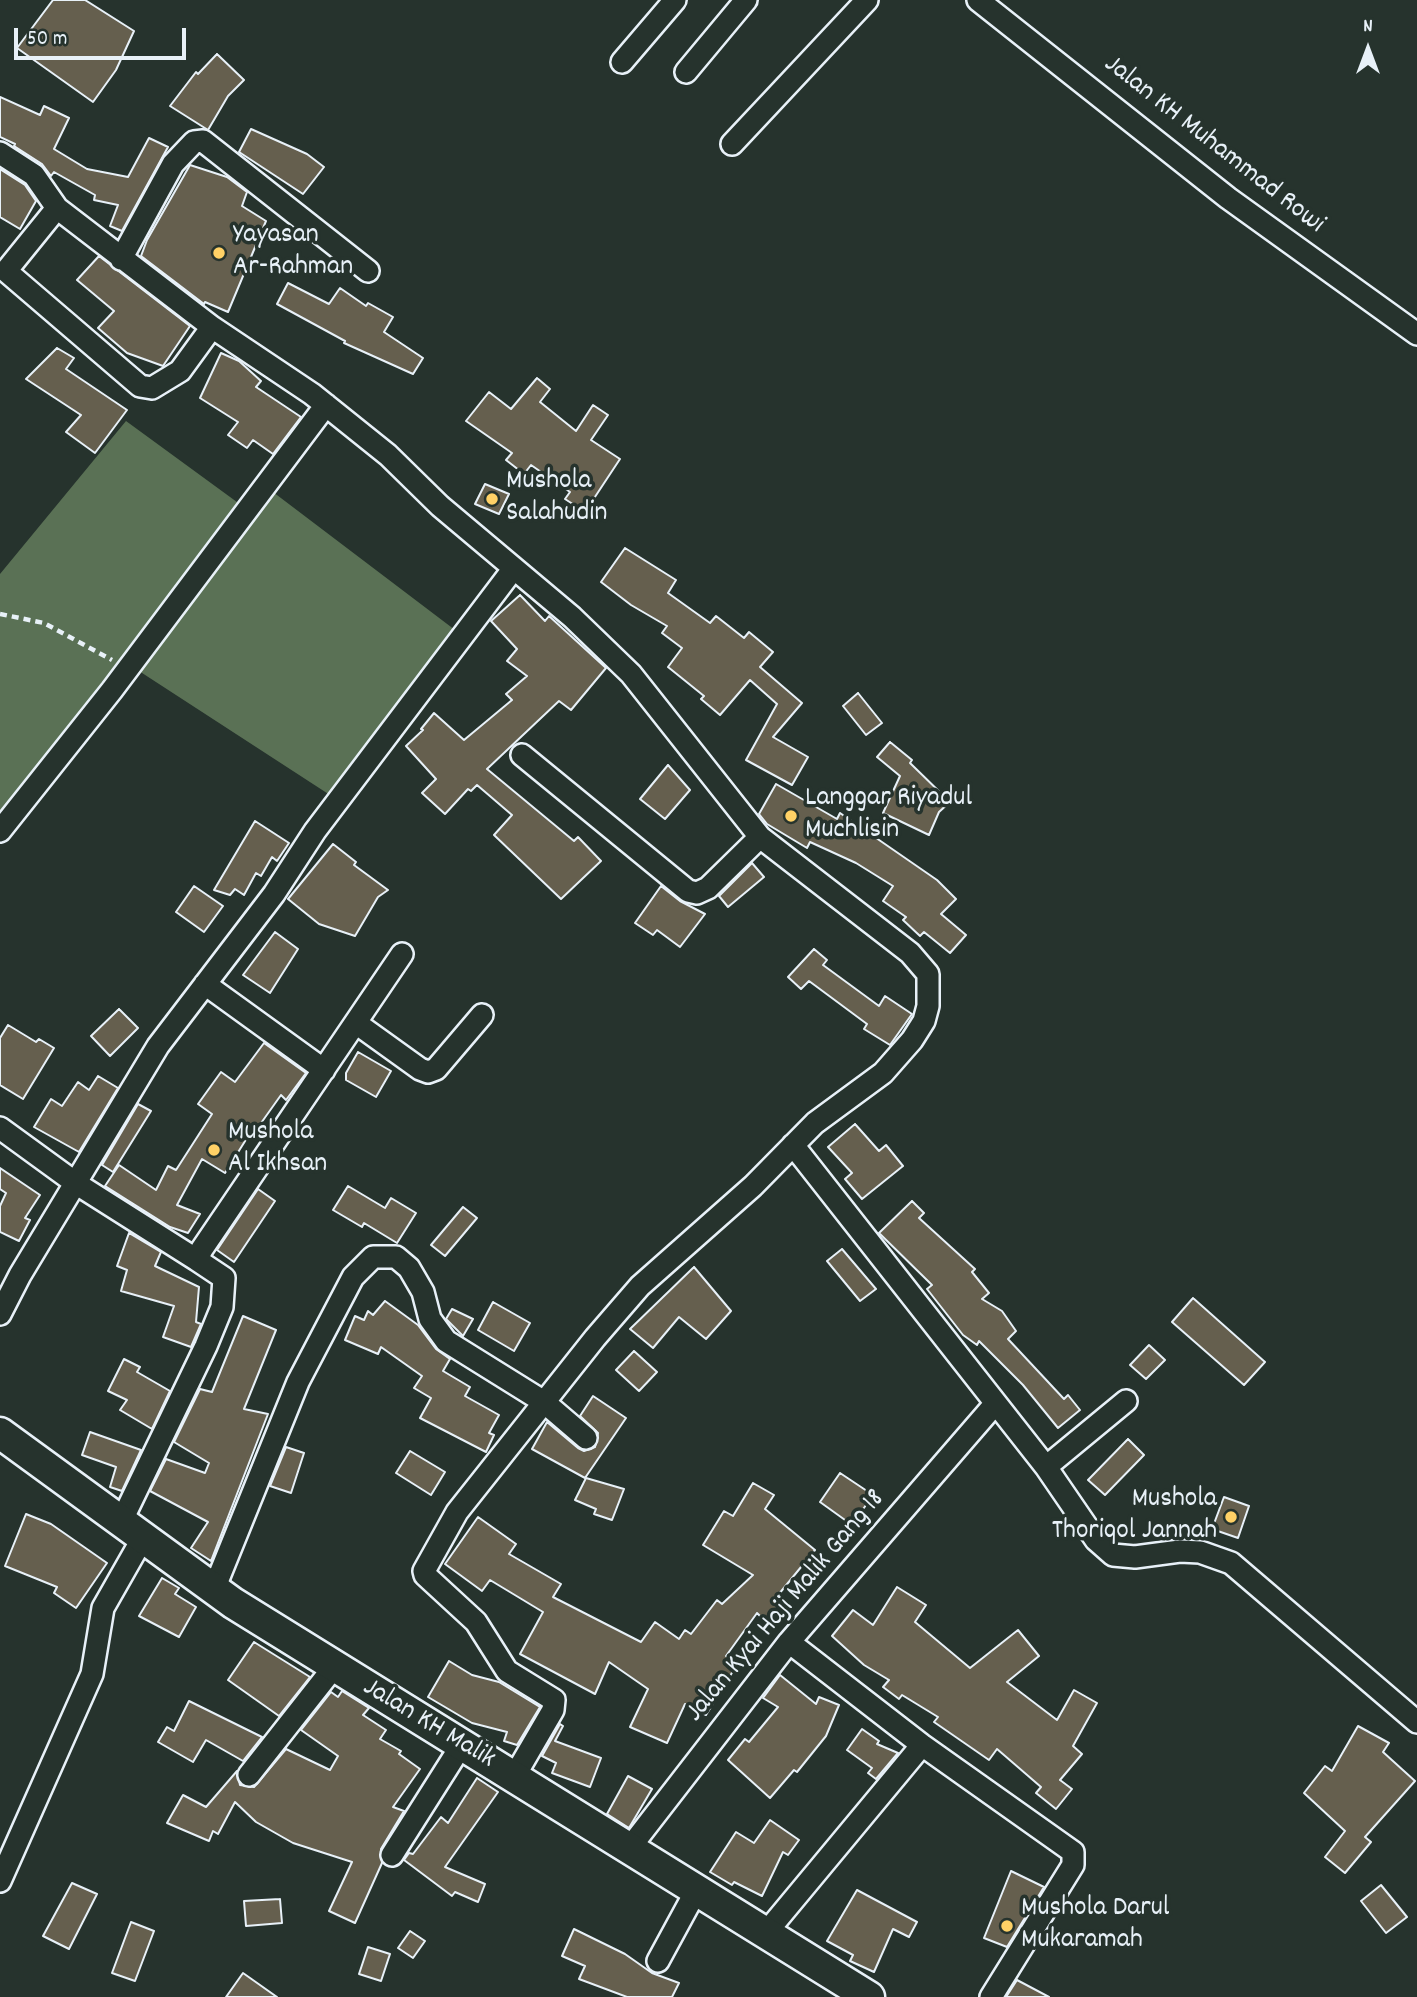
<!DOCTYPE html>
<style>
body{margin:0}
#map{position:relative;width:1417px;height:1997px;overflow:hidden;background:#26332d;font-family:Dekko,sans-serif}
canvas{display:block}
.north{position:absolute;left:1333px;top:14px;width:70px;height:70px;-webkit-text-stroke:5px #26332d;paint-order:stroke;rotate:0deg;font-size:19px;font-weight:700;line-height:28px;text-align:center;color:#e8f1f8}
.north::after{content:'';display:block;margin:auto;width:24px;height:32px;background:#e8f1f8;clip-path:polygon(50% 0,100% 100%,50% 72%,0 100%)}
.scale{position:absolute;left:14px;top:28px;width:172px;height:32px;box-sizing:border-box;border:4px solid #e8f1f8;border-top:0;padding-left:9px;font-size:21px;line-height:24px;white-space:nowrap;color:#e8f1f8;-webkit-text-stroke:5px #26332d;paint-order:stroke}
</style>
<div id="map">
<canvas width="1417" height="1997"></canvas>
<div class="north">N</div>
<div class="scale">50 m</div>
</div>
<script>
const context = document.querySelector('canvas').getContext('2d');
context.lineJoin = 'round';
function fill(path, color) { context.fillStyle = color; context.fill(path, 'evenodd'); }
const poly = rows => new Path2D(rows.map(r => 'M' + r).join(''));
function strokePath(path, color, width, dash) { context.strokeStyle = color; context.lineWidth = width; context.lineCap = dash ? 'butt' : 'round'; context.setLineDash(dash || []); context.stroke(path); }
function write(font, color, halo, rows, align = 'center') {
  context.font = font + ' Dekko,sans-serif'; context.lineWidth = 7; context.setLineDash([]); context.textBaseline = 'middle'; context.strokeStyle = halo; context.fillStyle = color; for (const [text, x, y, turn = 0] of rows) {
    context.save(); context.translate(x, y); context.rotate((+turn || 0) * Math.PI / 180); context.textAlign = isNaN(turn) ? turn : align; if (halo) context.strokeText(text, 0, 0); context.fillText(text, 0, 0); context.restore();
  }
}
fill(poly([
 [126,421,241,505,0,814,0,574],
 [273,492,459,633,333,797,139,671]
]), '#5a7155');
const building = poly([
 [53,0,85,0,134,31,116,70,93,102,17,48,53,0],
 [217,54,244,80,228,96,208,130,170,106,196,72,198,74,217,54],
 [0,97,40,115,44,106,69,118,54,149,87,169,128,177,149,138,168,147,122,231,110,226,118,205,94,200,95,195,54,172,51,176,42,164,14,146,15,144,0,137,0,97],
 [251,129,307,154,324,167,303,194,239,152,251,129],
 [190,165,227,177,247,192,242,206,266,221,228,312,205,302,204,304,141,256,147,240,190,165],
 [0,169,25,185,36,201,20,229,0,217,0,169],
 [99,256,190,326,163,366,127,353,98,328,114,311,77,280,99,256],
 [288,283,329,304,340,288,366,306,368,303,393,317,384,332,423,358,413,374,344,343,345,341,277,304,288,283],
 [57,348,74,358,66,369,127,410,95,453,66,432,81,415,26,379,57,348],
 [221,353,239,361,261,381,256,387,301,417,273,454,253,440,247,448,228,435,238,422,200,398,221,353],
 [537,378,550,389,540,402,576,431,593,405,608,415,591,440,620,459,585,512,565,499,570,492,531,465,524,474,506,460,512,453,466,421,489,392,511,409,537,378],
 [485,484,509,494,499,514,475,504,485,484],
 [625,548,676,580,668,593,710,623,716,616,744,638,749,632,773,652,760,667,802,703,773,737,808,757,792,785,746,760,777,704,750,680,720,715,701,699,704,696,668,667,682,648,662,633,667,626,631,605,601,582,625,548],
 [520,595,545,621,549,616,606,668,571,710,559,701,487,769,574,841,578,837,601,861,561,899,494,835,512,815,477,785,471,791,468,789,445,814,422,793,436,779,406,746,423,730,421,729,434,713,464,740,512,700,506,694,527,676,507,661,517,649,491,621,520,595],
 [858,693,882,723,866,735,843,706,858,693],
 [890,742,912,760,910,763,950,802,939,812,929,835,883,813,900,776,877,757,890,742],
 [668,765,690,790,665,819,640,799,668,765],
 [776,784,837,819,840,813,937,880,956,899,941,914,966,935,950,953,924,932,920,936,903,920,906,917,883,901,893,886,856,863,810,842,807,848,767,824,759,814,776,784],
 [255,821,289,843,277,861,272,857,261,876,256,873,244,895,235,889,230,895,214,890,255,821],
 [333,844,356,862,354,865,388,890,378,897,355,936,319,924,288,899,333,844],
 [752,863,764,877,728,907,719,896,752,863],
 [194,886,223,906,204,932,176,912,194,886],
 [661,886,680,901,705,914,680,947,657,930,653,935,635,923,661,886],
 [275,932,298,949,270,993,243,975,275,932],
 [814,949,827,960,823,965,879,1006,885,996,912,1014,890,1045,864,1029,867,1024,809,981,801,989,788,977,814,949],
 [119,1009,138,1028,110,1056,91,1036,119,1009],
 [8,1025,36,1042,39,1039,54,1048,23,1099,0,1085,0,1038,8,1025],
 [264,1043,306,1073,286,1100,281,1095,249,1140,247,1138,225,1173,202,1159,177,1205,200,1214,188,1233,170,1227,105,1186,119,1165,156,1190,168,1166,176,1170,212,1114,198,1104,221,1072,235,1082,264,1043],
 [358,1052,391,1071,376,1097,346,1080,346,1073,358,1052],
 [98,1076,118,1088,79,1152,34,1127,51,1099,62,1106,78,1082,89,1090,98,1076],
 [138,1104,151,1111,113,1172,102,1165,138,1104],
 [855,1124,879,1151,886,1145,903,1166,862,1199,845,1179,852,1173,828,1147,855,1124],
 [0,1168,40,1195,25,1218,30,1220,19,1241,0,1232,0,1206,6,1193,0,1189,0,1168],
 [348,1186,385,1208,391,1198,416,1213,397,1243,364,1223,362,1227,333,1210,348,1186],
 [258,1189,275,1201,234,1262,217,1250,258,1189],
 [912,1201,924,1213,919,1218,975,1269,972,1272,989,1293,982,1299,1002,1311,1016,1331,1008,1339,1064,1399,1068,1395,1080,1410,1058,1428,1023,1385,979,1341,977,1345,963,1335,927,1289,932,1285,879,1233,912,1201],
 [463,1207,477,1218,445,1256,431,1245,463,1207],
 [129,1233,161,1252,155,1266,199,1287,196,1322,201,1324,191,1347,163,1337,174,1306,121,1291,127,1270,117,1266,129,1233],
 [842,1249,876,1289,860,1301,827,1261,842,1249],
 [694,1267,731,1311,706,1339,679,1317,653,1348,630,1329,694,1267],
 [1193,1298,1265,1362,1244,1385,1172,1322,1193,1298],
 [385,1301,418,1325,436,1349,450,1359,443,1371,470,1387,465,1396,499,1415,489,1433,494,1435,486,1452,420,1418,431,1398,414,1388,422,1376,381,1347,378,1354,345,1340,355,1316,364,1320,368,1311,373,1315,385,1301],
 [493,1302,530,1323,514,1351,478,1330,493,1302],
 [452,1309,473,1319,463,1336,446,1319,452,1309],
 [243,1316,276,1330,244,1409,268,1414,211,1561,191,1548,208,1522,150,1491,166,1459,205,1473,209,1463,174,1442,200,1389,212,1392,243,1316],
 [1149,1345,1165,1360,1146,1379,1130,1365,1149,1345],
 [634,1351,657,1372,639,1391,616,1370,634,1351],
 [124,1359,140,1367,137,1372,170,1391,152,1429,120,1410,127,1400,108,1391,124,1359],
 [593,1396,626,1418,585,1478,532,1449,547,1422,578,1448,584,1451,595,1447,598,1433,580,1416,593,1396],
 [90,1432,141,1450,122,1491,110,1487,116,1467,82,1455,90,1432],
 [1128,1439,1144,1455,1105,1495,1088,1480,1128,1439],
 [286,1447,304,1453,291,1493,270,1486,286,1447],
 [410,1451,445,1472,431,1495,396,1473,410,1451],
 [840,1473,873,1495,852,1525,820,1502,840,1473],
 [586,1478,624,1489,612,1520,594,1514,596,1509,575,1500,586,1478],
 [753,1483,774,1495,765,1509,815,1550,774,1600,781,1608,766,1622,757,1613,726,1656,738,1663,706,1715,685,1704,667,1743,630,1727,648,1689,609,1662,595,1694,520,1654,543,1612,490,1580,482,1591,445,1564,478,1517,516,1544,509,1554,561,1584,553,1597,641,1642,655,1622,679,1639,685,1630,691,1634,717,1600,722,1604,753,1575,703,1545,724,1511,733,1516,753,1483],
 [1224,1497,1249,1506,1238,1538,1212,1529,1224,1497],
 [26,1514,51,1524,107,1563,76,1608,54,1593,57,1587,5,1566,26,1514],
 [162,1578,179,1588,175,1594,196,1607,179,1637,139,1616,162,1578],
 [897,1587,926,1605,915,1622,970,1668,1018,1630,1039,1656,1007,1682,1057,1720,1074,1690,1097,1703,1073,1746,1082,1754,1060,1780,1072,1789,1056,1809,1036,1793,1041,1787,997,1749,989,1760,934,1722,938,1717,902,1695,899,1699,883,1687,889,1680,864,1665,832,1636,853,1610,873,1625,897,1587],
 [254,1642,310,1677,279,1716,228,1680,254,1642],
 [449,1661,472,1675,499,1682,540,1707,517,1745,504,1741,507,1732,472,1723,428,1697,449,1661],
 [780,1675,816,1704,819,1697,839,1705,826,1736,797,1772,794,1770,770,1798,728,1760,745,1739,749,1742,778,1707,763,1698,780,1675],
 [342,1691,369,1708,363,1715,386,1730,380,1739,401,1751,399,1754,420,1769,393,1807,404,1811,381,1849,382,1863,355,1923,329,1911,352,1862,293,1843,256,1822,235,1802,218,1834,213,1831,209,1841,167,1823,183,1795,206,1807,237,1771,240,1785,254,1787,286,1749,330,1770,338,1756,301,1730,331,1692,338,1697,342,1691],
 [189,1701,262,1737,243,1761,206,1740,193,1762,158,1742,167,1727,174,1731,189,1701],
 [560,1724,563,1726,555,1741,601,1758,590,1787,552,1773,556,1763,542,1756,560,1724],
 [1358,1726,1389,1743,1383,1752,1415,1781,1365,1837,1371,1842,1345,1873,1325,1857,1345,1831,1304,1793,1325,1766,1332,1771,1358,1726],
 [862,1729,879,1741,877,1744,898,1753,876,1779,868,1773,872,1768,847,1750,862,1729],
 [628,1776,652,1789,629,1828,607,1814,628,1776],
 [477,1778,498,1792,445,1867,485,1884,478,1902,455,1892,452,1896,404,1860,409,1853,413,1854,441,1817,448,1823,477,1778],
 [770,1820,799,1840,788,1855,783,1852,762,1896,734,1882,732,1885,710,1872,736,1832,754,1843,770,1820],
 [1011,1871,1044,1887,1007,1947,984,1938,1011,1871],
 [72,1883,97,1894,69,1949,43,1936,72,1883],
 [1381,1885,1407,1917,1386,1933,1361,1901,1381,1885],
 [857,1890,917,1922,909,1937,893,1929,874,1972,850,1961,853,1955,827,1941,857,1890],
 [280,1899,282,1923,246,1926,244,1901,280,1899],
 [131,1922,154,1931,135,1981,112,1973,131,1922],
 [574,1929,625,1954,652,1973,679,1983,672,1997,627,1997,579,1979,585,1966,562,1956,574,1929],
 [410,1931,425,1941,413,1958,398,1948,410,1931],
 [368,1947,390,1954,381,1981,359,1974,368,1947],
 [243,1973,277,1997,226,1997,243,1973],
 [1017,1980,1049,1997,1006,1997,1017,1980]
]);
fill(building, '#655f4e');
strokePath(building, '#e8f1f8', 2);
const street = poly([
 [978,0,1228,198,1417,334],
 [622,62,675,0],
 [686,72,746,0],
 [732,144,867,0],
 [0,153,34,175,57,208,6,271,140,386,152,388,180,371,212,327,312,394,388,455,440,506,572,617,631,674,760,837,910,953,928,974,928,1006,924,1021,912,1040,883,1073,815,1123,753,1186,640,1286,595,1338,457,1512,424,1571,425,1575,476,1622,507,1671,554,1700,553,1710,514,1777],
 [57,208,212,327],
 [121,259,173,164,194,142,203,141,368,271],
 [522,755,688,891,697,893,708,888,760,837],
 [0,831,112,690,326,405],
 [205,984,324,1070],
 [356,1023,420,1069,428,1072,436,1069,482,1015],
 [0,1128,77,1184,197,1260],
 [793,1145,1046,1467,1126,1401],
 [0,1314,20,1275,158,1046,274,894,315,831,514,568],
 [1046,1467,1096,1540,1113,1555,1135,1557,1180,1551,1200,1552,1231,1563,1417,1722],
 [122,1520,206,1346,222,1307,224,1278,197,1260,202,1249,402,954],
 [214,1589,298,1382,353,1277,373,1257,396,1257,409,1268,423,1292,430,1319,446,1341,544,1402,586,1438],
 [789,1642,922,1745,1073,1852,1073,1865,991,1997],
 [249,1775,334,1667],
 [628,1850,789,1642,995,1404],
 [392,1855,461,1746],
 [0,1881,92,1674,103,1608,144,1536],
 [765,1934,922,1745],
 [658,1961,696,1891]
]);
const secondary = poly([
 [0,1433,233,1603,869,1997]
]);
strokePath(street, '#e8f1f8', 26);
strokePath(secondary, '#e8f1f8', 35);
strokePath(poly([
 [0,614,44,623,112,660]
]), '#e8f1f8', 4.5, [7, 5]);
strokePath(street, '#26332d', 21);
strokePath(secondary, '#26332d', 30);
for (const [x, y, r, color] of [
 [219,253,7,"#ffd166"],
 [492,499,7,"#ffd166"],
 [791,816,7,"#ffd166"],
 [214,1150,7,"#ffd166"],
 [1231,1517,7,"#ffd166"],
 [1007,1926,7,"#ffd166"]
]) { const dot = new Path2D(); dot.arc(x, y, r, 0, 2 * Math.PI); context.fillStyle = color; context.fill(dot); strokePath(dot, '#26332d', 2.5); }
write('28px', '#e8f1f8', '#26332d', [
 ["Jalan KH Muhammad Rowi",1213,146,38],
 ["Jalan Kyai Haji Malik Gang 18",787,1607,-50],
 ["Jalan KH Malik",428,1725,31]
]);
write('28px', '#e8f1f8', '#26332d', [
 ["Yayasan",233,237],
 ["Ar-Rahman",233,269],
 ["Mushola",506,483],
 ["Salahudin",506,515],
 ["Langgar Riyadul",805,800],
 ["Muchlisin",805,832],
 ["Mushola",228,1134],
 ["Al Ikhsan",228,1166],
 ["Mushola",1217,1501,"right"],
 ["Thoriqol Jannah",1217,1533,"right"],
 ["Mushola Darul",1021,1910],
 ["Mukaramah",1021,1942]
], 'left');
</script>
